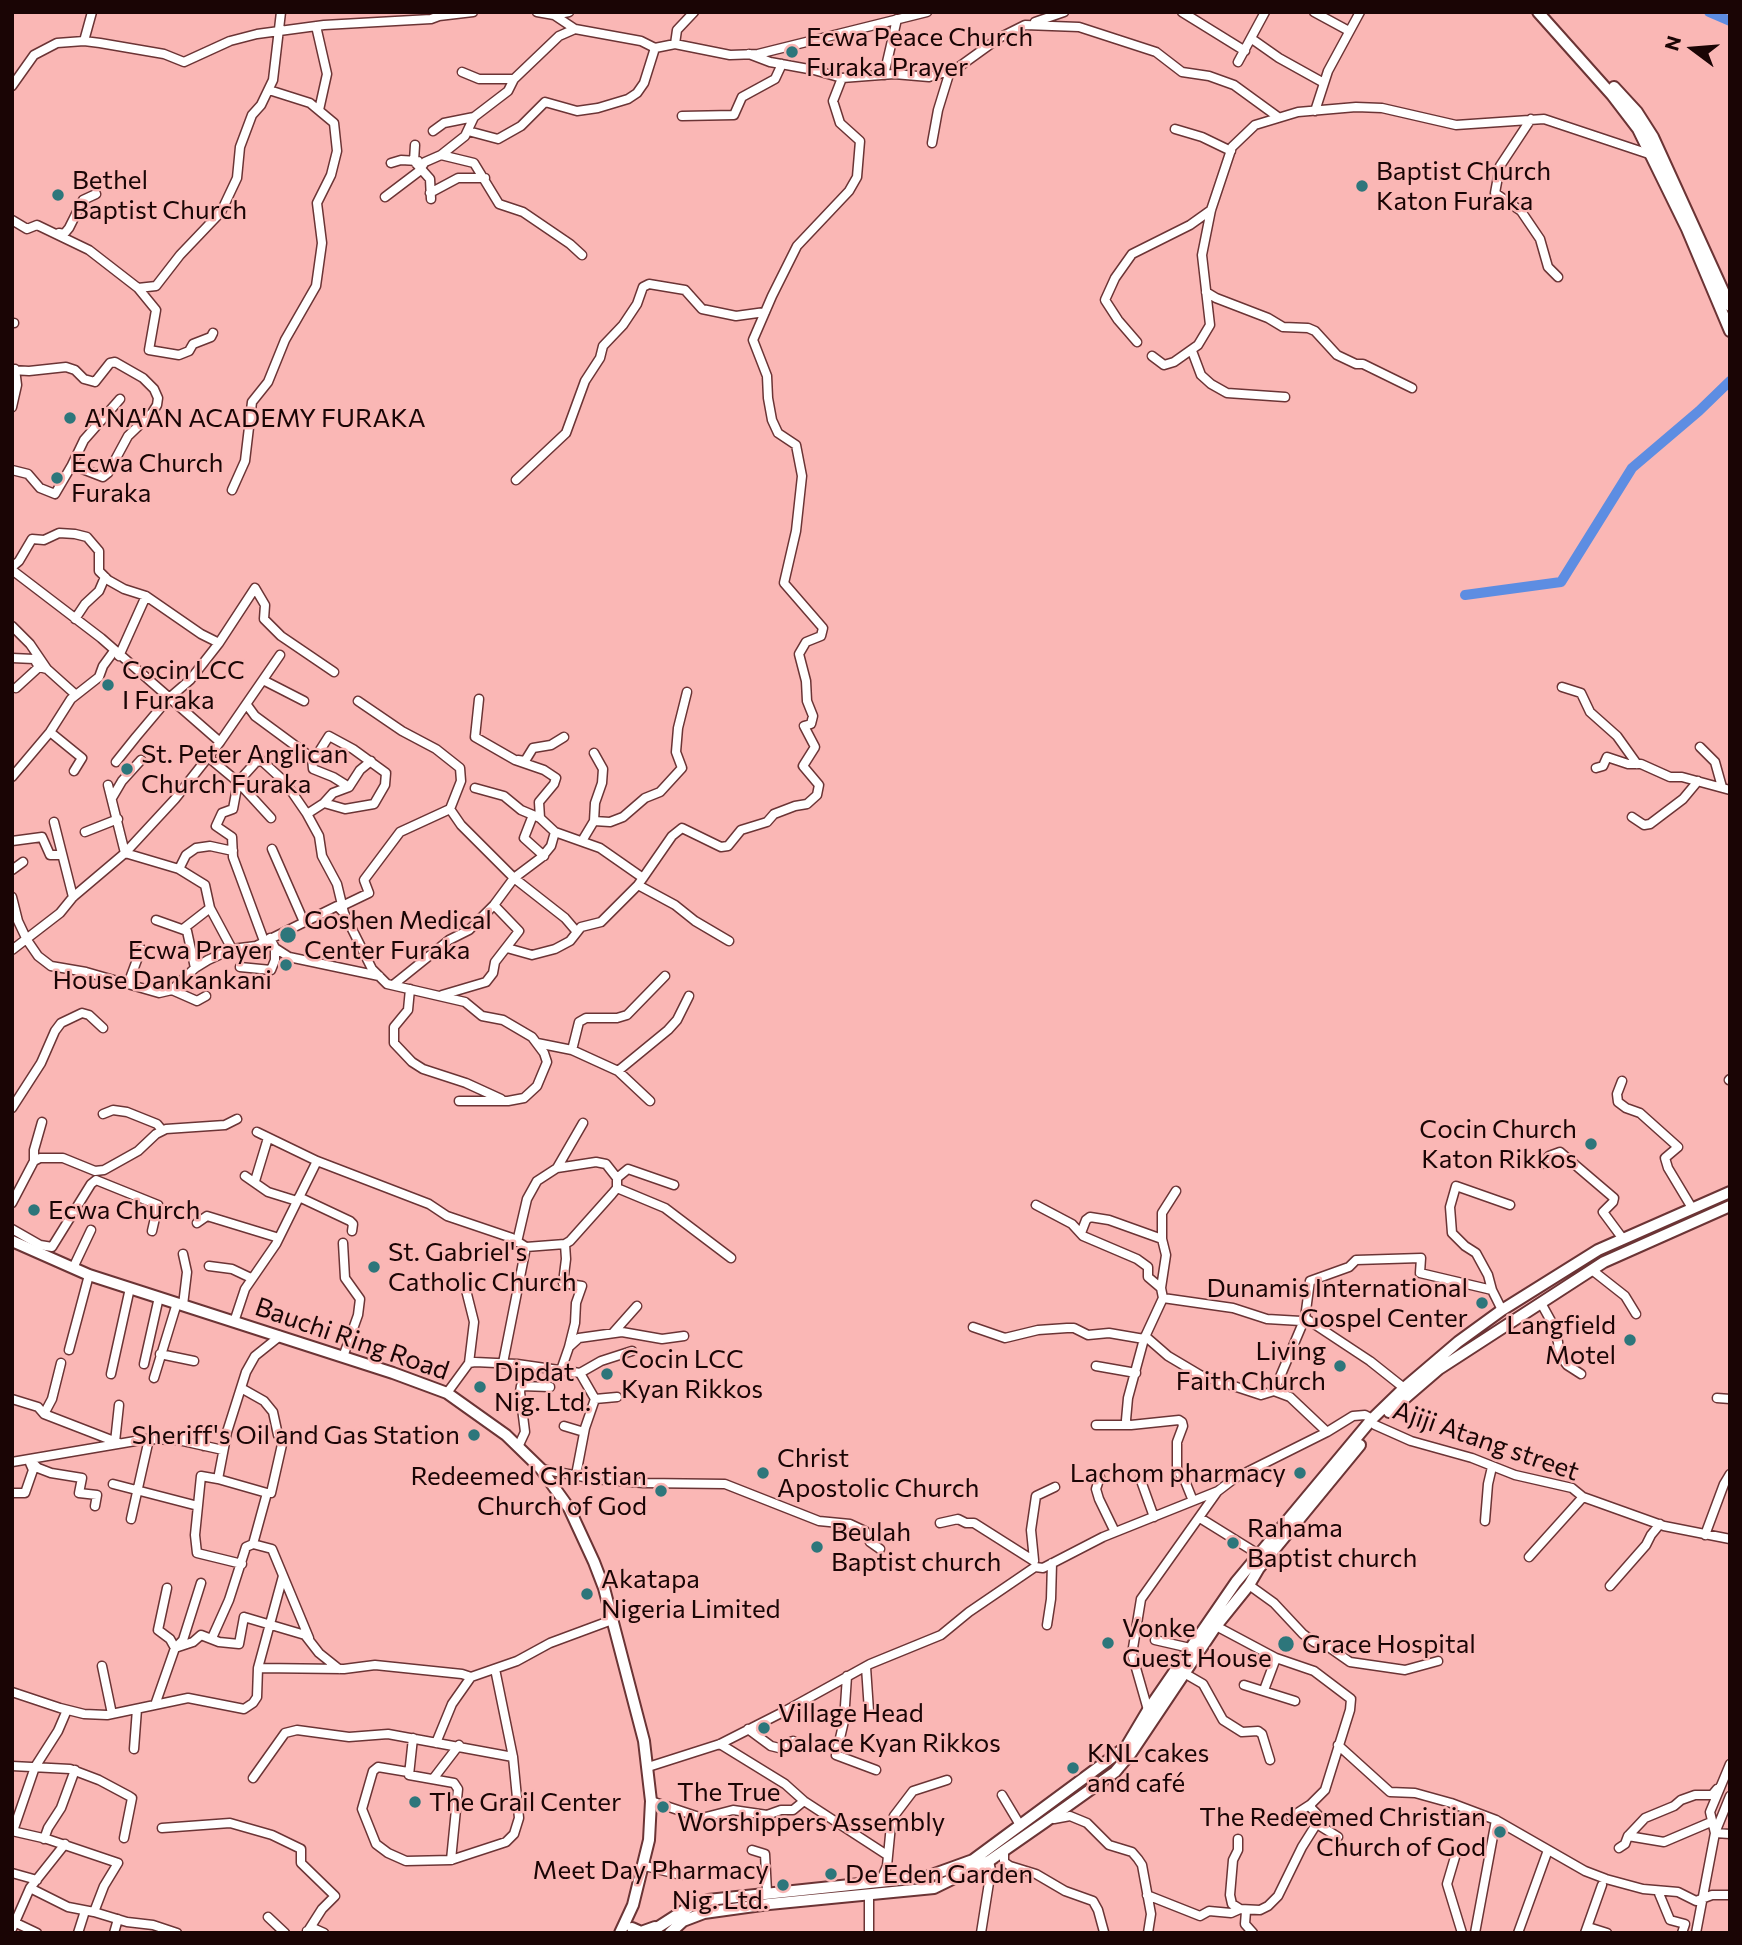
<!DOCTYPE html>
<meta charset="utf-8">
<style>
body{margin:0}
#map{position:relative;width:1742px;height:1945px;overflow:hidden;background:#fab7b5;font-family:Commissioner,sans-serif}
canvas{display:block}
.frame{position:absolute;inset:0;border:14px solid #1a0505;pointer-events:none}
.north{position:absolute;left:1658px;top:14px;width:70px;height:70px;-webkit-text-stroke:5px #fab7b5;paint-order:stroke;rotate:286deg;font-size:19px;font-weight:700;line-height:28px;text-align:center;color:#1a0505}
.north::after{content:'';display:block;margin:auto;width:24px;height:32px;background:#1a0505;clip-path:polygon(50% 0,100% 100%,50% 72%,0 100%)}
</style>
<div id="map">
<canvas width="1742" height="1945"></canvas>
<div class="frame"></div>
<div class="north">N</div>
</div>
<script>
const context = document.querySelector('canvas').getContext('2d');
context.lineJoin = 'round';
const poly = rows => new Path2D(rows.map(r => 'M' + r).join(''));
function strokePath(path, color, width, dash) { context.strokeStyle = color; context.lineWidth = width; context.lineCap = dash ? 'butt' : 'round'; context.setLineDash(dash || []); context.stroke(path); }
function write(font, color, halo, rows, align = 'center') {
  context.font = font + ' Commissioner,sans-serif'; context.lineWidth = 5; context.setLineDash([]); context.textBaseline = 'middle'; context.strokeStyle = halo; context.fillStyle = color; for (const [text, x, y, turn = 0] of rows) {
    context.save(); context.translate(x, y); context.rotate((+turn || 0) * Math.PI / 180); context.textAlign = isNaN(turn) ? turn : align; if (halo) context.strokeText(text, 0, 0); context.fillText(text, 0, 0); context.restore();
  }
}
strokePath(poly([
 [1709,12,1730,21],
 [1465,595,1561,582,1632,468,1699,411,1730,381]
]), '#5d8de2', 10);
const minor = poly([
 [537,12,554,15,575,29,641,41,655,48,675,44,730,55,758,54,927,12],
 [1182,12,1245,51],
 [1314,12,1349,31],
 [554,15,569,12],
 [1035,22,1064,12],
 [316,26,327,74,319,110],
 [1252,39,1279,58,1324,83],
 [84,41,92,12],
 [675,44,677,30,694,12],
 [749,54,770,62,814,70,842,78,894,74,929,77,956,69,999,38,1025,25,1079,27,1156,52,1182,72,1209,76,1234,85,1278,117],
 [1238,62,1265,12],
 [462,72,479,79,514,79,559,36,575,29],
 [884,75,897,19],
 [12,86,34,55,57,43,84,41,100,43,164,54,184,62,230,41,257,34,324,25,431,19,439,16,473,12],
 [1315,111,1328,71,1360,12],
 [682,116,734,115,742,97,775,79,782,64],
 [1531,119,1500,166,1495,193,1521,211,1540,239,1548,267,1558,277],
 [1175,129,1202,137,1231,151],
 [433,131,444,123,474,117,508,91,514,79],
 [468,131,498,139,521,126,545,102,577,111,598,108,628,99,637,93,644,83,655,48],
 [932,143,938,110,950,71],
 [415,145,414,161,430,179,431,199],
 [441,155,474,163,499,204,523,212,570,244,582,255],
 [391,163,401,160,418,161],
 [430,193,458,178,485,178],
 [385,197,418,172,425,162,441,155,465,136,474,117],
 [12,220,27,229,37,225,89,250,138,288,156,286,180,255,221,212,237,178,240,147,252,115,261,105,273,80,281,12],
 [59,233,64,234,69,228,83,200,96,194],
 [138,288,156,310,149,350,179,355,189,351,193,344,211,337,213,333],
 [1206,292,1216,298,1268,318,1283,327,1308,328,1315,331,1337,355,1356,364,1363,364,1412,388],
 [12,323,14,323],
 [1137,342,1118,320,1105,300,1115,278,1132,254,1190,225,1211,210],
 [1192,351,1201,375,1211,384,1227,393,1285,397],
 [1152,356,1164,365,1174,362,1198,345,1210,325,1202,255,1211,210,1232,147,1255,125,1298,112,1356,107,1382,108,1456,125,1544,119,1652,155],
 [12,370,29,371,66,367,75,370,84,379,95,382,110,363,115,362,143,378,154,389,158,398,157,405,152,413,128,436,108,473,103,477,72,465,55,494,40,488,28,474,12,470],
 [12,407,17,385,15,369],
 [72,465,84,440,120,399],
 [516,480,566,433,585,381,600,358,603,346,623,325,637,304,643,287,649,284,685,290,702,309,736,316,765,312],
 [232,490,245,461,252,402,268,382,285,340,316,286,322,243,317,203,331,175,337,151,334,123,310,103,269,90],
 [12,567,19,561,32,539,44,540,59,533,75,534,87,537,99,551,99,571,108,580,124,589,146,596],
 [12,570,101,638,220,742,175,799,125,853,73,897,60,913,12,950],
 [75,619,85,604,99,591,105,577],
 [12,626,30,644,47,669],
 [119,656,146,596,201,634,219,643],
 [12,658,34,659,39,667,47,669,76,695],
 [263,680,304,701],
 [1562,687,1581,693,1590,712,1617,736,1637,764],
 [16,688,39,667],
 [479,699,475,737,515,760,544,770,556,778,554,784,539,802,540,818,555,832,600,848,643,878],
 [358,701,402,731,436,749,460,768,461,781,450,809,461,825,514,878,565,918,577,932],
 [247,705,255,716,312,758,317,755,329,736,353,749,386,773,385,785,374,804,345,809,324,803],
 [50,732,82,758,74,771],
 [220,742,280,655],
 [1700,747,1715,762,1722,787],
 [208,757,238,782,233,809,222,813,216,826,232,837,233,857,264,941],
 [312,758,313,769,333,777,349,787],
 [518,760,525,761,533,748,551,745,564,737],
 [116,762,136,737,168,699,190,680,219,643,255,588,265,605,264,619,281,636,334,672],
 [1596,768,1603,766,1607,757,1628,764,1641,764,1670,777,1682,777,1730,790],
 [12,777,50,732,71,699,99,677,103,666,114,651],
 [108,785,125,853,179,869,186,855,196,848,210,846,233,851],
 [475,788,504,796,521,810,540,818],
 [112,798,122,781,141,760],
 [307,814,324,803,333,793,349,787,360,770,371,761],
 [533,815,524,838,544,856],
 [1632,817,1644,825,1650,824,1683,799,1698,781],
 [271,818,238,782,256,762,262,761,285,782,307,814,319,836,322,856,337,884,344,913],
 [594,821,610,822,623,817,645,798,660,792,682,768,676,752,678,728,687,692],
 [54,822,73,897],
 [85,832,118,819],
 [12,841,42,837,50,855,62,855],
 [582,841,594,821,595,803,602,783,603,769,594,753],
 [272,849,304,922],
 [179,869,205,885,210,908,232,949],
 [12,870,23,862],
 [638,885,675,905,695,921,729,941],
 [12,897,18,921,27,940,38,956,51,966,86,972,159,993,172,990,195,968,208,960,232,949,256,946,337,906,344,913,372,969,387,984,465,1002,482,1016,503,1020,532,1037,544,1053,547,1062,537,1086,524,1098,508,1101,459,1101],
 [342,906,369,893,364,880,400,832,450,809],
 [156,920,187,931,195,968],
 [183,929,210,908],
 [270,938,275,948,289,957,379,976],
 [507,948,532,955,555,949,570,941,581,927,601,922,638,885,672,836,682,828,721,847,728,846,741,830,767,822,774,814,795,806,807,804,817,795,819,785,803,766,815,747,804,726,811,724,813,716,807,701,806,681,799,654,806,642,821,636,823,628,784,583,796,531,802,476,796,445,778,433,772,420,768,398,767,376,753,340,772,296,797,246,849,191,857,177,860,141,840,123,833,101,842,78],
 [240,967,271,970,275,960,275,948],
 [128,984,141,949],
 [393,985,449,940,469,930,494,905,514,878,542,857,551,846,555,832],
 [410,989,408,1010,394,1027,394,1043,412,1062,423,1069,466,1083,501,1099],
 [172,990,197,1001,206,996],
 [442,995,486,982,493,973,495,962,519,931,494,905],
 [537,1043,572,1050,579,1022,586,1018,617,1018,627,1015,665,976],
 [572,1050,618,1071,650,1101],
 [618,1071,668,1030,677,1020,689,996],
 [1729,1080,1730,1079],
 [1622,1081,1617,1094,1618,1102,1626,1108,1640,1113,1678,1147,1665,1158,1668,1168,1692,1208],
 [12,1108,41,1063,55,1031,61,1023,82,1013,89,1015,103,1028],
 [103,1114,113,1110,127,1112,157,1124,162,1130],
 [257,1132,317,1161,429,1204,447,1216,512,1238,526,1247,565,1244,570,1241,612,1194,617,1188,617,1178,628,1169,674,1185],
 [34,1161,34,1150,42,1122],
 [1542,1164,1549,1156,1560,1152,1614,1198,1613,1202,1603,1212,1623,1239],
 [557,1168,596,1162,606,1164,617,1178],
 [245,1176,268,1192,297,1201],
 [255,1181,268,1138],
 [617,1188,665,1208,731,1258],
 [299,1197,350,1221,353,1224,352,1231],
 [12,1203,34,1161,40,1158,63,1158,95,1171,104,1170,138,1151,156,1134,166,1129,225,1125,237,1119],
 [1036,1205,1072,1224,1083,1236,1137,1259,1148,1267,1148,1277,1161,1288,1163,1298,1144,1339,1128,1398,1126,1420,1127,1425,1131,1425,1179,1420,1182,1422,1183,1426,1177,1442,1177,1470,1185,1481,1193,1501],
 [197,1223,207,1216,279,1238],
 [12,1229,40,1245,52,1247,91,1184,96,1180,158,1205,152,1231],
 [1081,1233,1086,1220,1090,1217,1109,1220,1162,1239],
 [517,1242,527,1199,537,1181,557,1168,583,1123],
 [343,1243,345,1278,360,1299,358,1315,343,1357],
 [565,1244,566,1259,563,1283,582,1286,576,1303,575,1323,569,1347],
 [209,1266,232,1269,251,1278],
 [73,1268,91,1230],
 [1592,1270,1625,1296,1636,1314],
 [464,1282,474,1322,469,1363],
 [1161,1288,1166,1255,1162,1239,1162,1213,1176,1191],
 [1492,1290,1488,1275,1476,1253,1465,1246,1452,1233,1450,1207,1456,1186,1510,1205],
 [1163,1298,1233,1308,1267,1319,1301,1321,1305,1318,1310,1281,1349,1267,1356,1260,1421,1258,1420,1273,1492,1290,1502,1310],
 [1541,1303,1552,1323,1558,1342,1559,1354,1567,1365,1581,1374],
 [183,1305,187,1272,183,1254],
 [234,1322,245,1289,276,1244,317,1161],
 [973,1327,1005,1338,1038,1330,1067,1328,1074,1328,1088,1335,1109,1333,1144,1339],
 [613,1333,637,1306],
 [1145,1336,1168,1356,1200,1375,1261,1395,1274,1391,1290,1397,1327,1432],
 [69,1350,89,1275],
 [160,1354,194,1361],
 [503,1363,526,1247],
 [144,1364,159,1297],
 [1096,1366,1136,1373],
 [561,1370,569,1347,579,1338,622,1332,662,1339,684,1336],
 [580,1373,595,1399],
 [111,1374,130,1288],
 [154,1378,177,1303],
 [241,1388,264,1401,273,1412,278,1435,283,1440,271,1493,267,1493],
 [1274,1391,1305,1318,1370,1361,1404,1388],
 [447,1393,469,1363,475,1362,517,1364,580,1373,601,1361,632,1351],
 [1717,1398,1730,1399],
 [12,1399,38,1407,44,1414,119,1443],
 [44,1414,52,1399,61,1363],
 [1096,1425,1127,1425],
 [1375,1425,1411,1441,1472,1458,1515,1475,1572,1488,1583,1497,1664,1526,1730,1539],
 [564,1426,584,1432],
 [178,1440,223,1450],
 [115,1442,119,1405],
 [518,1447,525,1432,520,1392,521,1386,550,1387],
 [30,1460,38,1468,51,1473,82,1478,79,1493,97,1495,95,1506],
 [12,1462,147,1439,178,1440,186,1435,200,1434,204,1446],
 [541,1469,595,1479,643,1483,725,1484,819,1521,850,1524,865,1531,870,1542,880,1549],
 [576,1475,585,1428,595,1399,617,1397],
 [1100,1477,1096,1489,1099,1499,1115,1532],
 [1140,1478,1154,1517],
 [218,1479,201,1476,195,1535,197,1553,242,1564],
 [113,1484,198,1506],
 [12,1493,25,1493,33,1470,30,1463],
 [1200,1518,1258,1554],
 [131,1519,149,1439],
 [1485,1521,1488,1484,1492,1467],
 [940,1523,958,1519,966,1523,974,1523,1034,1561],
 [1705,1535,1724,1484,1730,1474],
 [253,1544,267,1493,218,1479,227,1432,246,1372,255,1356,280,1336],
 [1529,1557,1583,1497],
 [1034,1560,1031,1530,1036,1496,1055,1487],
 [1249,1585,1274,1603,1303,1634,1314,1642,1330,1648,1350,1662,1405,1670,1438,1661],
 [1610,1586,1646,1545,1651,1535,1660,1524],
 [167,1588,158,1630,170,1639,175,1648,183,1640,201,1583],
 [1047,1625,1051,1599,1052,1563],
 [212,1638,229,1600,246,1547,253,1544,272,1549,309,1638],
 [1155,1640,1190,1648],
 [102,1666,112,1714],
 [866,1667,869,1711],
 [258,1668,283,1576],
 [1184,1673,1203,1684,1223,1720,1242,1732,1258,1731,1262,1734,1270,1760],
 [847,1676,844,1721,836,1755,876,1770],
 [1244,1685,1295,1701],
 [1264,1690,1276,1658],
 [12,1692,60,1708,84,1714,107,1715,188,1698,244,1709,253,1703,257,1697,258,1668,344,1669,375,1665,462,1674,471,1677],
 [155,1705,175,1648,193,1642,201,1635,219,1642,239,1644,244,1617,305,1635,319,1653,339,1669],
 [1148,1710,1132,1654,1141,1599,1217,1492],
 [748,1729,771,1746,779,1748,793,1741],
 [413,1738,409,1775,454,1783,458,1789,451,1860],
 [436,1743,452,1704,471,1677,517,1661,550,1643,612,1620],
 [720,1744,785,1784,804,1801,887,1855],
 [1338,1745,1390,1792,1415,1793,1451,1803,1496,1820,1585,1871,1606,1879,1643,1889,1678,1892,1696,1901,1712,1895,1730,1895],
 [134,1749,137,1709],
 [12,1766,70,1769,99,1780,129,1796,132,1798,124,1838],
 [648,1767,720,1744,785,1711,870,1664,941,1635,969,1612,1035,1567,1043,1568,1103,1537,1218,1491,1235,1478,1327,1432,1353,1416,1365,1415,1372,1419],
 [408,1772,378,1767,373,1771,362,1809,376,1844,388,1853,406,1861,451,1860,506,1842,514,1834,519,1818,513,1757,495,1669],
 [253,1778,285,1733,297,1730,349,1737,388,1734,513,1757],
 [433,1779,459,1745],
 [1002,1795,1020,1825],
 [1730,1796,1715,1833,1730,1834],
 [651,1801,702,1818,733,1810,767,1815,781,1810,793,1810,804,1801],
 [1291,1817,1311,1804],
 [1054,1819,1070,1816,1087,1823,1109,1845,1132,1852,1138,1859,1142,1865,1151,1914,1148,1933],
 [1317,1824,1338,1837],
 [162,1828,230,1823,272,1835,301,1849,301,1863,335,1896,322,1909,308,1931],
 [12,1831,47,1839,118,1863,104,1886,94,1912],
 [13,1831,35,1767,58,1731,67,1710],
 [1628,1836,1664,1842,1711,1822],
 [44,1839,48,1828,61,1808,75,1770],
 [1238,1839,1238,1850,1233,1860,1230,1895,1232,1904,1240,1909],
 [1619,1848,1625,1844,1628,1836,1645,1818,1674,1806,1681,1800,1695,1795,1712,1795,1717,1789],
 [752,1850,765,1854,767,1892],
 [1004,1851,1004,1862,1010,1866,1036,1874,1065,1891,1093,1901,1098,1910,1104,1932],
 [1455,1857,1447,1884,1462,1933],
 [645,1866,681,1875],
 [12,1873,37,1880],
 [880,1882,887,1866,891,1825,894,1816,913,1791,947,1780],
 [30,1888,68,1907,94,1912,127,1922,153,1925,177,1933],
 [1658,1891,1670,1920,1685,1924,1682,1933],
 [1147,1895,1200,1916,1209,1911,1231,1913,1240,1909,1260,1910,1268,1906,1278,1896,1302,1847,1319,1820,1319,1816,1311,1808,1311,1804,1325,1790,1350,1710,1351,1699,1314,1671,1276,1658,1216,1626],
 [869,1896,869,1933],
 [1246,1911,1245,1924,1253,1933],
 [268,1917,285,1933],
 [16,1923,37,1933],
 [1588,1927,1607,1933],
 [12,1929,30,1888,65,1844],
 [307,1931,315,1929,324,1933],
 [78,1933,85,1911],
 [114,1933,118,1919],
 [981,1933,991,1870,989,1861],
 [1475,1933,1496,1820],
 [1518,1933,1548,1850],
 [1585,1933,1602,1885],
 [1696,1933,1715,1833,1710,1812,1730,1764]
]);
const major = poly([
 [1538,12,1612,95,1638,129,1687,229,1730,331],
 [1614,87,1637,112,1653,137,1730,306],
 [12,1241,89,1275,393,1373,447,1393,506,1435,541,1469,569,1508,594,1562,604,1588,644,1741,651,1801,649,1840,633,1905,620,1933],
 [1389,1412,1439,1369,1604,1262,1730,1206],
 [632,1928,641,1932,655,1927],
 [649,1933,691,1906,708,1900,926,1877,973,1860,1126,1747,1148,1710,1236,1582,1372,1419,1404,1388,1458,1342,1502,1310,1598,1250,1730,1192],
 [670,1933,683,1921,704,1913,769,1904,934,1888,989,1861,1045,1822,1115,1772,1131,1753,1216,1626,1249,1585,1259,1568,1360,1445]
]);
strokePath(minor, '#6b3435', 11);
strokePath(major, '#6b3435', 14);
strokePath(minor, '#fff', 8);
strokePath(major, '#fff', 10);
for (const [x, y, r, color] of [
 [792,52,7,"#2d767b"],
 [1362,186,7,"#2d767b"],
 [58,195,7,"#2d767b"],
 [70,418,7,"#2d767b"],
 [57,478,7,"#2d767b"],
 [108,685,7,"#2d767b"],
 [127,769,7,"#2d767b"],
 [288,935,9,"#2d767b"],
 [286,965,7,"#2d767b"],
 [1591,1144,7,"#2d767b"],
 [34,1210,7,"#2d767b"],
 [374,1267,7,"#2d767b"],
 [1482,1303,7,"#2d767b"],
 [1630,1340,7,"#2d767b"],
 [1340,1366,7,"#2d767b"],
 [607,1374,7,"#2d767b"],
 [480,1387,7,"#2d767b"],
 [474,1435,7,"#2d767b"],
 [763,1473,7,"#2d767b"],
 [1300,1473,7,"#2d767b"],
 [661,1491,7,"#2d767b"],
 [1233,1543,7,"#2d767b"],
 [817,1547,7,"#2d767b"],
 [587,1594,7,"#2d767b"],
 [1108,1643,7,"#2d767b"],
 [1286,1644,9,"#2d767b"],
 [764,1728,7,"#2d767b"],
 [1073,1768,7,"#2d767b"],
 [415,1802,7,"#2d767b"],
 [663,1807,7,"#2d767b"],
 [1500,1832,7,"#2d767b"],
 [831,1874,7,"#2d767b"],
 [783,1885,7,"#2d767b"]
]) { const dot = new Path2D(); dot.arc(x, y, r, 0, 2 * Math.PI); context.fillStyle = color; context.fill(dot); strokePath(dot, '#fab7b5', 2.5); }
write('26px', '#1a0505', '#fab7b5', [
 ["Ecwa Peace Church",806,37],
 ["Furaka Prayer",806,67],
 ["Baptist Church",1376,171],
 ["Katon Furaka",1376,201],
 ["Bethel",72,180],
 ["Baptist Church",72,210],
 ["A'NA'AN ACADEMY FURAKA",84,418],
 ["Ecwa Church",71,463],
 ["Furaka",71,493],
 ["Cocin LCC",122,670],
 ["I Furaka",122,700],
 ["St. Peter Anglican",141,754],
 ["Church Furaka",141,784],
 ["Goshen Medical",304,920],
 ["Center Furaka",304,950],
 ["Ecwa Prayer",272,950,"right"],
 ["House Dankankani",272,980,"right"],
 ["Cocin Church",1577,1129,"right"],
 ["Katon Rikkos",1577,1159,"right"],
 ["Ecwa Church",48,1210],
 ["St. Gabriel's",388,1252],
 ["Catholic Church",388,1282],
 ["Dunamis International",1468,1288,"right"],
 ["Gospel Center",1468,1318,"right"],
 ["Langfield",1616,1325,"right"],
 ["Motel",1616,1355,"right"],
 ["Living",1326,1351,"right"],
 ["Faith Church",1326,1381,"right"],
 ["Cocin LCC",621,1359],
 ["Kyan Rikkos",621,1389],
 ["Dipdat",494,1372],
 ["Nig. Ltd.",494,1402],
 ["Sheriff's Oil and Gas Station",460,1435,"right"],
 ["Christ",777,1458],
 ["Apostolic Church",777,1488],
 ["Lachom pharmacy",1286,1473,"right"],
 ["Redeemed Christian",647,1476,"right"],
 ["Church of God",647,1506,"right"],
 ["Rahama",1247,1528],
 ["Baptist church",1247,1558],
 ["Beulah",831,1532],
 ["Baptist church",831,1562],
 ["Akatapa",601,1579],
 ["Nigeria Limited",601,1609],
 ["Vonke",1122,1628],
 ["Guest House",1122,1658],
 ["Grace Hospital",1302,1644],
 ["Village Head",778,1713],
 ["palace Kyan Rikkos",778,1743],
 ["KNL cakes",1087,1753],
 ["and café",1087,1783],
 ["The True",677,1792],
 ["Worshippers Assembly",677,1822],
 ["The Grail Center",429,1802],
 ["The Redeemed Christian",1486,1817,"right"],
 ["Church of God",1486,1847,"right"],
 ["Meet Day Pharmacy",769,1870,"right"],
 ["Nig. Ltd.",769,1900,"right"],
 ["De Eden Garden",845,1874]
], 'left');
write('26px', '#1a0505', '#fab7b5', [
 ["Bauchi Ring Road",352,1339,19],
 ["Ajiji Atang street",1486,1441,19]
]);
</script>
